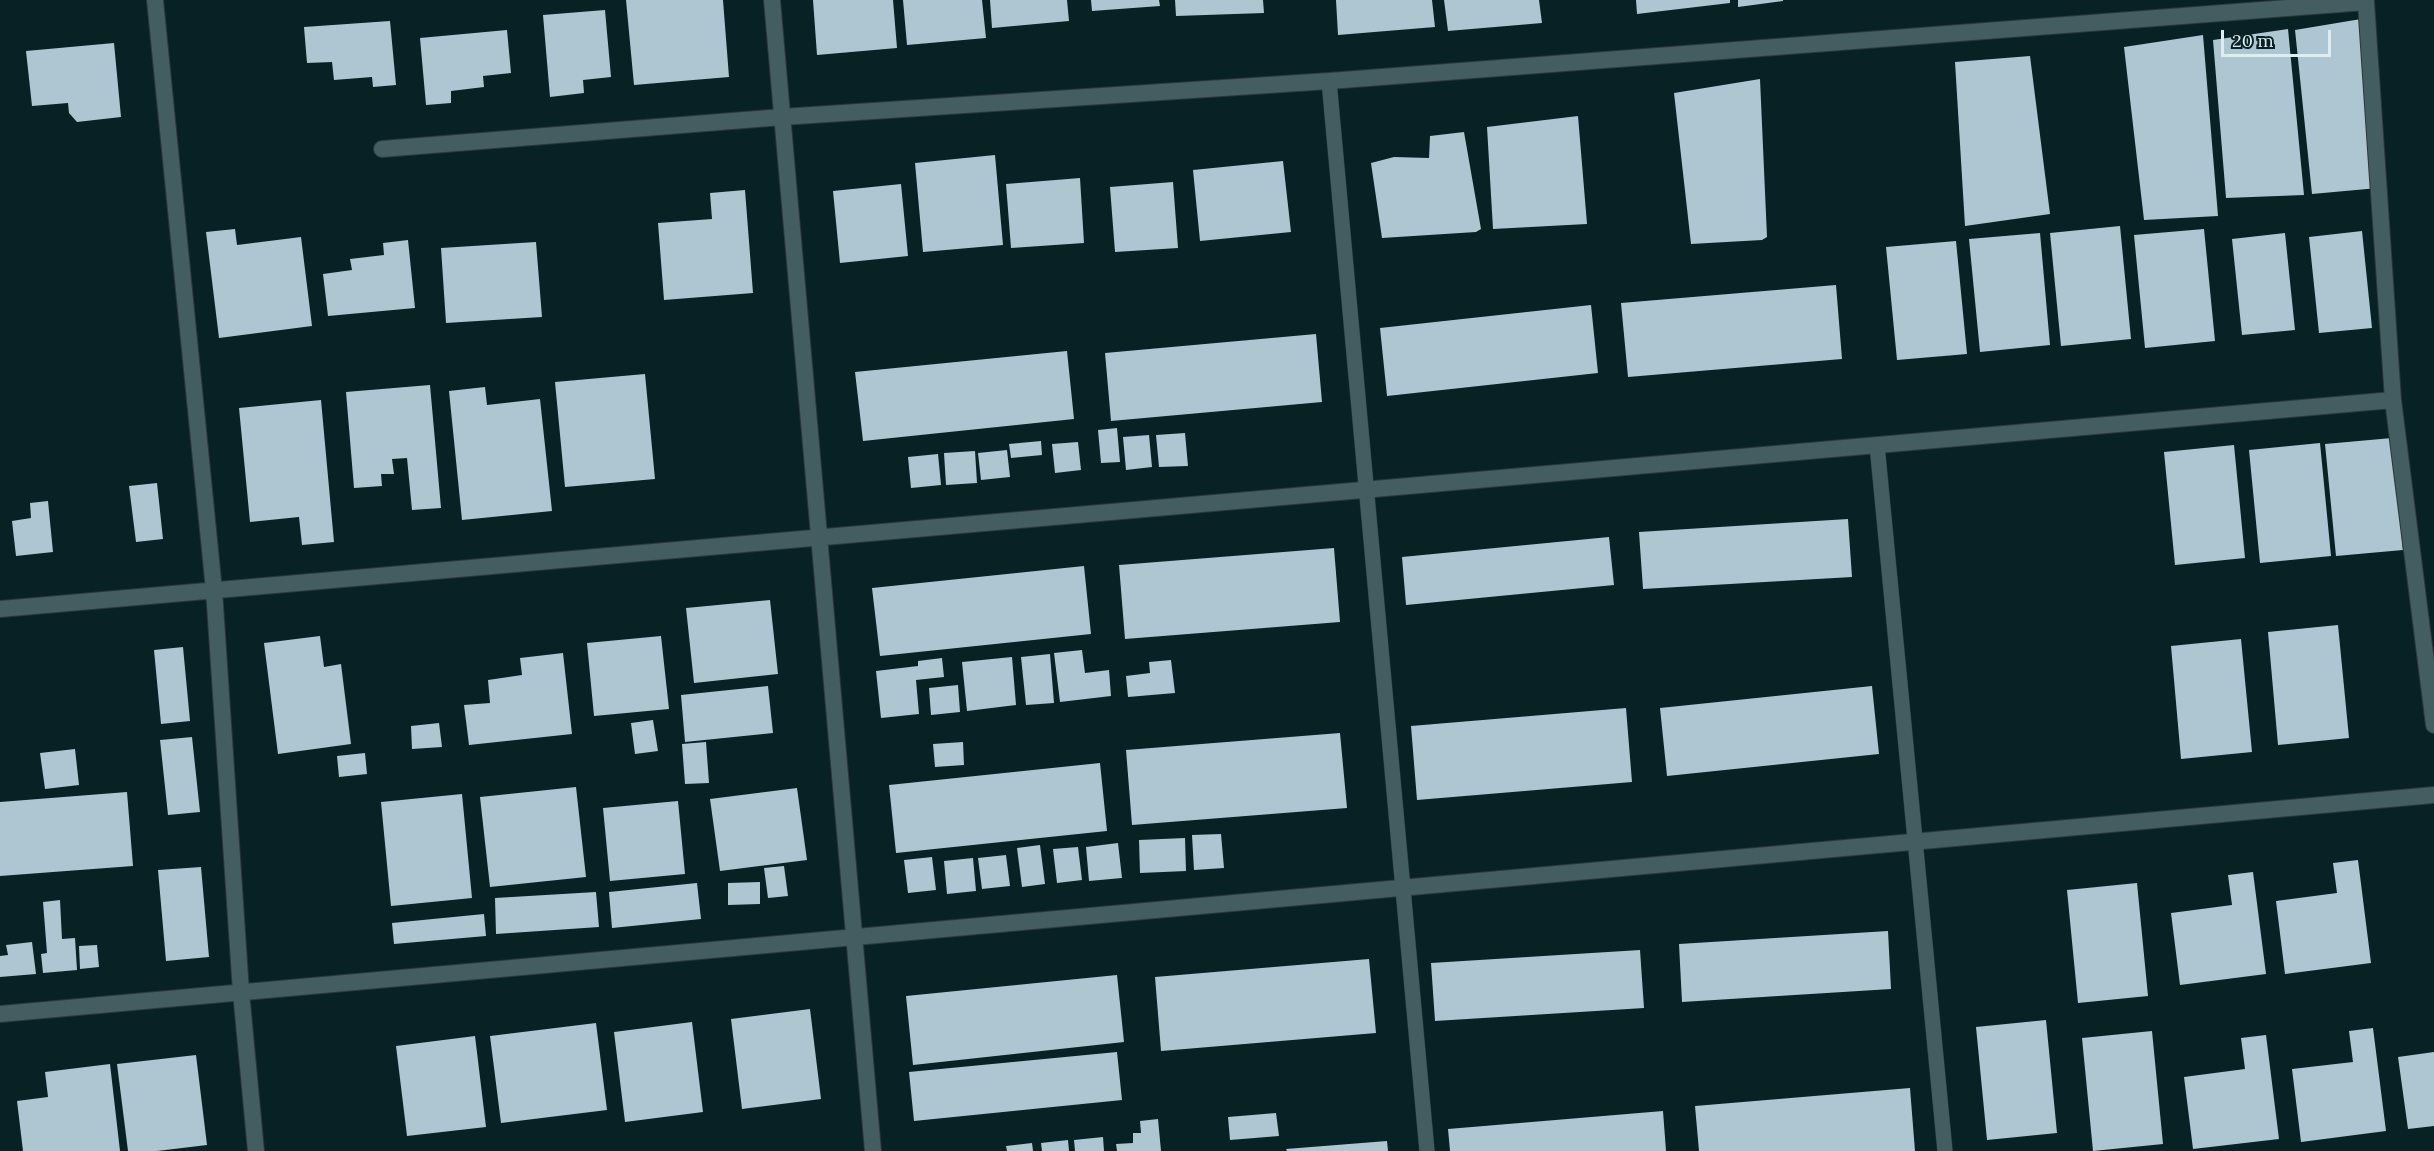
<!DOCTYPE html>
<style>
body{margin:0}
#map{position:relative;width:2434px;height:1151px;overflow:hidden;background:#082124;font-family:Lora,serif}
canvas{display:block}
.scale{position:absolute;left:2221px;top:30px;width:110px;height:27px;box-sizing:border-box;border:3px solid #dfedef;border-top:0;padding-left:8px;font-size:18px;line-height:21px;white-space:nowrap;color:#dfedef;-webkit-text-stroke:4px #082124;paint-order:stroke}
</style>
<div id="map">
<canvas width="2434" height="1151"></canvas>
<div class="scale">20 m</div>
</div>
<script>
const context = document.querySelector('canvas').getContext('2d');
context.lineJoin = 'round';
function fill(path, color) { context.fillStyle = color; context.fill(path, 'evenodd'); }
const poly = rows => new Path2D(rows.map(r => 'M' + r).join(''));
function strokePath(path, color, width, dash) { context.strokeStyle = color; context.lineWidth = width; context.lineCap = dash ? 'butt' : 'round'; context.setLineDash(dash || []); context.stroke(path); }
fill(poly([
 [626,0,723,0,729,77,634,85],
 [813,0,893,0,897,48,817,55],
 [903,0,982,0,986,38,907,45],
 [990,0,1067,0,1069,21,992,28],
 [1091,0,1159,0,1160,6,1092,11],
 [1175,0,1263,0,1264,13,1176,16],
 [1336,0,1432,0,1435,27,1338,35],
 [1444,0,1539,0,1542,23,1448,31],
 [1636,0,1730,0,1730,3,1637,14],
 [1738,0,1783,0,1783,1,1738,7],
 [605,10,611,77,583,80,584,93,550,97,543,15],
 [2367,18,2378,188,2312,194,2295,30],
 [390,21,396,85,373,87,372,77,334,80,332,62,307,63,304,27],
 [2288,29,2304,195,2226,198,2213,40],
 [507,30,511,73,483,76,484,87,451,91,451,103,426,105,420,38],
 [2203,35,2218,216,2144,220,2124,47],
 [114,43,121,117,77,122,69,113,68,103,32,106,26,51],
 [2030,56,2050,214,1965,226,1955,62],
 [1760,79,1767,237,1762,240,1691,244,1674,93],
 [1578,116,1587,224,1493,229,1487,127],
 [1464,132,1481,229,1476,232,1382,238,1371,163,1394,157,1429,158,1430,136],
 [995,155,1003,245,923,252,915,163],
 [1283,161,1291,232,1200,241,1193,170],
 [1080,178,1084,243,1011,248,1006,184],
 [1173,182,1178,248,1115,252,1110,187],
 [901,184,908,256,840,263,833,191],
 [745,190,753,293,664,300,658,223,712,219,710,193],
 [2120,226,2131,339,2061,346,2050,233],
 [235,229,237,245,301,237,312,326,219,338,206,232],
 [2204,229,2215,341,2145,348,2134,235],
 [2362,231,2372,328,2319,333,2309,237],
 [2040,233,2050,345,1980,352,1969,239],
 [2285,233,2295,330,2242,335,2232,239],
 [408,240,415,308,328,316,323,274,352,270,350,259,384,255,383,243],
 [1956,241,1967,354,1897,360,1886,247],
 [536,242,542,317,446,323,441,248],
 [1836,285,1842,359,1628,377,1621,303],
 [1591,305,1598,373,1387,396,1380,328],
 [1316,334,1322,402,1111,421,1105,353],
 [1067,351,1074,419,863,441,855,372],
 [645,374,655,479,565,487,555,382],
 [430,385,441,508,412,510,407,458,392,459,394,474,381,474,382,486,354,488,346,392],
 [485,387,487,405,540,399,552,511,462,520,449,391],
 [321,400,334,542,302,545,299,517,250,522,239,408],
 [1117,428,1120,462,1101,463,1098,430],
 [1185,433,1188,466,1159,467,1156,435],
 [1149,435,1152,467,1126,470,1123,437],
 [2392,438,2403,550,2336,556,2325,444],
 [1041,441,1042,455,1011,458,1009,444],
 [1078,442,1081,470,1055,473,1052,444],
 [2320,443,2331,556,2260,563,2249,450],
 [2234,445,2245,558,2175,565,2164,452],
 [1007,450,1010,477,981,480,978,453],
 [975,451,977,483,946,485,944,453],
 [938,454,941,485,911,488,908,457],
 [157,483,163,539,136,542,129,486],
 [48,501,53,552,16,556,12,521,31,518,30,503],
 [1848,519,1852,577,1643,589,1639,532],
 [1609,537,1614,585,1406,605,1402,557],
 [1334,548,1340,622,1125,639,1119,565],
 [1084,566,1091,634,880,656,872,588],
 [770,600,778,674,694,683,686,608],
 [2338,625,2349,738,2278,745,2268,632],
 [320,636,324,667,341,664,351,744,278,754,264,643],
 [661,636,669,709,594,716,587,643],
 [2241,639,2252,752,2181,759,2171,646],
 [183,647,190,721,161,724,154,650],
 [1082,650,1085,673,1109,670,1111,696,1060,702,1054,653],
 [563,653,572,734,469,745,464,705,490,703,488,680,522,675,520,658],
 [1050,654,1054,703,1026,705,1021,657],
 [1012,657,1016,705,967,711,962,662],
 [942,658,944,677,916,680,919,714,881,718,876,671,918,666,918,661],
 [1171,660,1175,693,1128,697,1126,676,1150,673,1149,662],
 [958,685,960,712,931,715,929,688],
 [768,686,773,733,685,742,681,695],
 [1872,686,1879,754,1667,776,1660,708],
 [1626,708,1632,782,1417,800,1411,726],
 [653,720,658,751,635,754,631,723],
 [439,723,442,747,412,749,411,726],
 [1340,733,1347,808,1132,825,1126,750],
 [192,737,200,812,168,815,160,740],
 [706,742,709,783,685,784,682,744],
 [963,742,964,765,935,767,933,744],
 [75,749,79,785,45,789,40,753],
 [365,753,367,774,339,777,337,756],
 [1100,763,1107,831,896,853,889,785],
 [576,787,586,877,490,887,480,797],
 [797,788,807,860,720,871,710,799],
 [127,792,133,866,0,876,0,802],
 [462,794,472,898,391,906,381,802],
 [678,801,685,874,610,881,603,808],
 [1221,834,1224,868,1194,870,1192,835],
 [1185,838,1186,871,1140,873,1139,840],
 [1118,843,1122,878,1089,881,1086,847],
 [1040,845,1045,884,1022,887,1017,848],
 [1078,847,1082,880,1057,883,1053,849],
 [1006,855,1010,886,982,889,978,858],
 [932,857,936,890,908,893,904,860],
 [973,858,976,891,947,894,944,861],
 [2358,860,2371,963,2285,974,2276,901,2337,893,2333,863],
 [784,866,788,896,768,898,764,868],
 [201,867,209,957,166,961,158,870],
 [2253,872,2266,974,2180,985,2171,913,2232,905,2228,875],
 [760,882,760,904,728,905,728,883],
 [697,883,701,919,612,928,609,892],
 [2137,883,2148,996,2078,1003,2067,890],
 [596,892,599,927,496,934,495,898],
 [60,900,62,939,75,938,77,970,43,973,41,954,47,953,43,902],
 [484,914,486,936,394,944,392,923],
 [1888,931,1891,989,1682,1002,1679,944],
 [32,942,36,974,0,977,0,956,8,955,6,945],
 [97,945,99,967,80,969,79,946],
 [1640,950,1644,1008,1435,1021,1431,963],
 [1369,959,1376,1033,1161,1051,1155,977],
 [1117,975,1124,1042,913,1065,906,996],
 [810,1009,821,1099,742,1109,731,1019],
 [2046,1020,2057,1133,1987,1140,1976,1027],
 [692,1022,703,1112,625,1122,614,1032],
 [596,1023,607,1110,501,1123,490,1036],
 [2373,1028,2386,1131,2301,1142,2292,1069,2353,1062,2349,1031],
 [2152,1031,2163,1144,2093,1151,2082,1038],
 [2266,1035,2279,1139,2193,1149,2184,1077,2245,1069,2241,1038],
 [475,1036,486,1127,407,1136,396,1046],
 [1117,1052,1122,1100,914,1121,909,1072],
 [2434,1052,2434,1126,2408,1129,2398,1057],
 [196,1055,207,1145,157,1151,128,1151,117,1064],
 [110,1064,120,1151,23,1151,17,1101,48,1097,45,1072],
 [1910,1088,1915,1151,1699,1151,1695,1106],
 [1663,1111,1666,1151,1450,1151,1448,1129],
 [1276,1113,1279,1136,1230,1140,1228,1117],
 [1158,1119,1161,1151,1117,1151,1116,1144,1133,1143,1133,1133,1141,1133,1140,1121],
 [1103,1137,1104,1151,1075,1151,1074,1140],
 [1068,1140,1069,1151,1042,1151,1041,1143],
 [1387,1141,1388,1151,1287,1151,1286,1149],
 [1032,1143,1033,1151,1007,1151,1006,1146]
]), '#adc6d2');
const service = poly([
 [1329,81,1427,1151],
 [1877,445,1945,1151]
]);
const minor = poly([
 [155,0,214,590,241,992,256,1151],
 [772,0,873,1151],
 [382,149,782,117,1329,81,2366,2,2393,400,2434,725],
 [0,609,2393,400],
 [0,1014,2434,795]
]);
strokePath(service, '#2d373a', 16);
strokePath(minor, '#2d373a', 18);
strokePath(service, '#435d60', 15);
strokePath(minor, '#435d60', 16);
</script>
